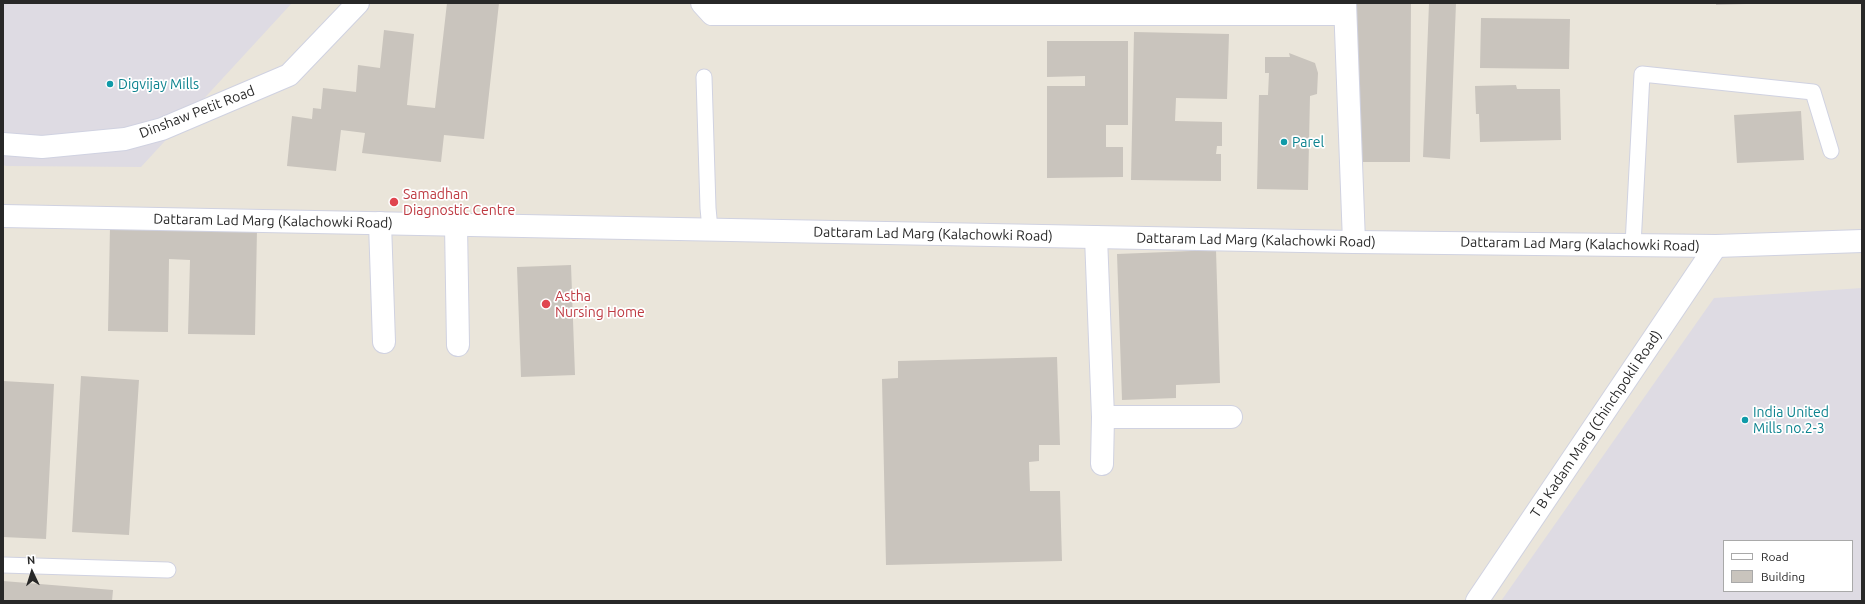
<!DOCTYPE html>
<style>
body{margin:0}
#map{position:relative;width:1865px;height:604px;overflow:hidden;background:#eae5da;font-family:Ubuntu,sans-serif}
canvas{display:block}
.frame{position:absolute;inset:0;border:4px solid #282828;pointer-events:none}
.legend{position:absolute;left:1723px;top:540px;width:130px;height:52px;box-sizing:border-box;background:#fff;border:1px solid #a9a9a9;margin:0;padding:5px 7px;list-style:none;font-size:12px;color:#282828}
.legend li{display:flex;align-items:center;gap:8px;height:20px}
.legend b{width:20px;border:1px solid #a9a9a9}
.north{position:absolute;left:12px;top:552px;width:40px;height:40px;-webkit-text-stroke:3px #fff;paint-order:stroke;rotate:356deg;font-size:11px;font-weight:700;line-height:16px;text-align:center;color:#282828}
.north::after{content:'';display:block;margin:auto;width:14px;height:18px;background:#282828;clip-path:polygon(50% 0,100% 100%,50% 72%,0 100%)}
</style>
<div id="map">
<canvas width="1865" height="604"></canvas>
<div class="frame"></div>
<ul class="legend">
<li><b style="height:5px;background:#fff"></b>Road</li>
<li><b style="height:11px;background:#c9c4bd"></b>Building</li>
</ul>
<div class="north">N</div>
</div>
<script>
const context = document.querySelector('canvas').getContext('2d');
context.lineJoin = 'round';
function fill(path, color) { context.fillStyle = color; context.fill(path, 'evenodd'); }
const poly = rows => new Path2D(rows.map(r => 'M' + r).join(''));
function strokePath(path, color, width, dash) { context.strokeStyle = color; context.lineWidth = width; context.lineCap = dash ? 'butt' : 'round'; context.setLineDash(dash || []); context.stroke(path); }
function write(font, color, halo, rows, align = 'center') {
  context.font = font + ' Ubuntu,sans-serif'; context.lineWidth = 3.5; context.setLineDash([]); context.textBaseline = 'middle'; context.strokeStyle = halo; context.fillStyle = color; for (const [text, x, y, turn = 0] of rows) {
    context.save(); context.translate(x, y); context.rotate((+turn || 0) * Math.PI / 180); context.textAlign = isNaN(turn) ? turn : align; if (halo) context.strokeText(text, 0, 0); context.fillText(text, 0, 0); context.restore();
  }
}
fill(poly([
 [3,3,292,3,141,167,6,166,3,165],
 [1862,288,1862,601,1501,601,1714,298],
 [1724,541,1852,541,1852,591,1724,591]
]), '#dedbe3');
fill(poly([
 [447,3,499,3,484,139,444,135,441,162,362,153,365,133,341,130,336,171,287,166,292,116,312,119,313,108,321,109,323,88,356,92,358,65,380,68,384,30,414,34,407,105,435,108],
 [1357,3,1411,3,1410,162,1356,162],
 [1429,3,1456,3,1450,159,1423,157],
 [1716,3,1746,3,1746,4,1716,5],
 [1481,18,1570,19,1569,69,1480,68],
 [1134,32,1229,34,1227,99,1176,98,1175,121,1222,122,1222,146,1217,146,1216,154,1221,154,1221,181,1131,180],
 [1047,41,1128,41,1128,125,1106,125,1106,147,1123,147,1123,177,1047,178,1047,86,1085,86,1085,76,1047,77],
 [1289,53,1315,63,1318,73,1317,94,1310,96,1308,190,1257,189,1259,95,1268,95,1269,73,1265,73,1265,57,1290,57],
 [1516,85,1517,89,1560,89,1561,140,1480,142,1479,114,1476,114,1475,86],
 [1801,111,1804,160,1737,163,1734,115],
 [110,226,257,229,255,335,188,334,190,260,169,259,168,332,108,331],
 [1216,250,1220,383,1176,385,1176,398,1122,400,1117,254],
 [571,265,575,375,521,377,517,267],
 [1057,357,1060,445,1039,445,1039,461,1029,462,1030,491,1060,491,1062,561,886,565,882,379,898,378,898,361],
 [81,376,139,380,129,535,72,532],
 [3,381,54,384,46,539,3,537],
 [3,581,113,590,112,601,3,601]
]), '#c9c4bd');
const service = poly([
 [704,77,708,208,710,229],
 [1633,245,1642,74,1813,92,1831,151],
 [3,565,168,570]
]);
const minor = poly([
 [702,3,712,14,1345,14],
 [1345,3,1354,242],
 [3,144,42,147,125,139,162,129,289,75,358,3],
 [380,223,384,342],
 [456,225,458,345],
 [1096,237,1103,417,1102,464],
 [1103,417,1231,417]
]);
const tertiary = poly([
 [1477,601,1716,246]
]);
const secondary = poly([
 [3,216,1354,242,1716,246,1862,241]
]);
strokePath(service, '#d0d2e1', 17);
strokePath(minor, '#d0d2e1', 24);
strokePath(tertiary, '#d0d2e1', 24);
strokePath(secondary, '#d0d2e1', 24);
strokePath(service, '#fff', 15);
strokePath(minor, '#fff', 22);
strokePath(tertiary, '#fff', 22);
strokePath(secondary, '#fff', 22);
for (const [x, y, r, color] of [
 [110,84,4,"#0f9aa8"],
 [1284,142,4,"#0f9aa8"],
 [394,202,5,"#e0444e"],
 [546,304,5,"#e0444e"],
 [1745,420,4,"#0f9aa8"]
]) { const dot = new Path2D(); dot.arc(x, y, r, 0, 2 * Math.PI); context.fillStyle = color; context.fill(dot); strokePath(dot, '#fff', 1.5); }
write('14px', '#0d838f', '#fff', [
 ["Digvijay Mills",118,84],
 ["Parel",1292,142],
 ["India United",1753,412],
 ["Mills no.2-3",1753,428]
], 'left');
write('14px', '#282828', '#fff', [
 ["Dinshaw Petit Road",197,112,-21],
 ["Dattaram Lad Marg (Kalachowki Road)",273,221,1],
 ["Dattaram Lad Marg (Kalachowki Road)",933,234,1],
 ["Dattaram Lad Marg (Kalachowki Road)",1256,240,1],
 ["Dattaram Lad Marg (Kalachowki Road)",1580,244,1],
 ["T B Kadam Marg (Chinchpokli Road)",1596,424,-56]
]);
write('14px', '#be3a42', '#fff', [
 ["Samadhan",403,194],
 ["Diagnostic Centre",403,210],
 ["Astha",555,296],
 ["Nursing Home",555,312]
], 'left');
</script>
